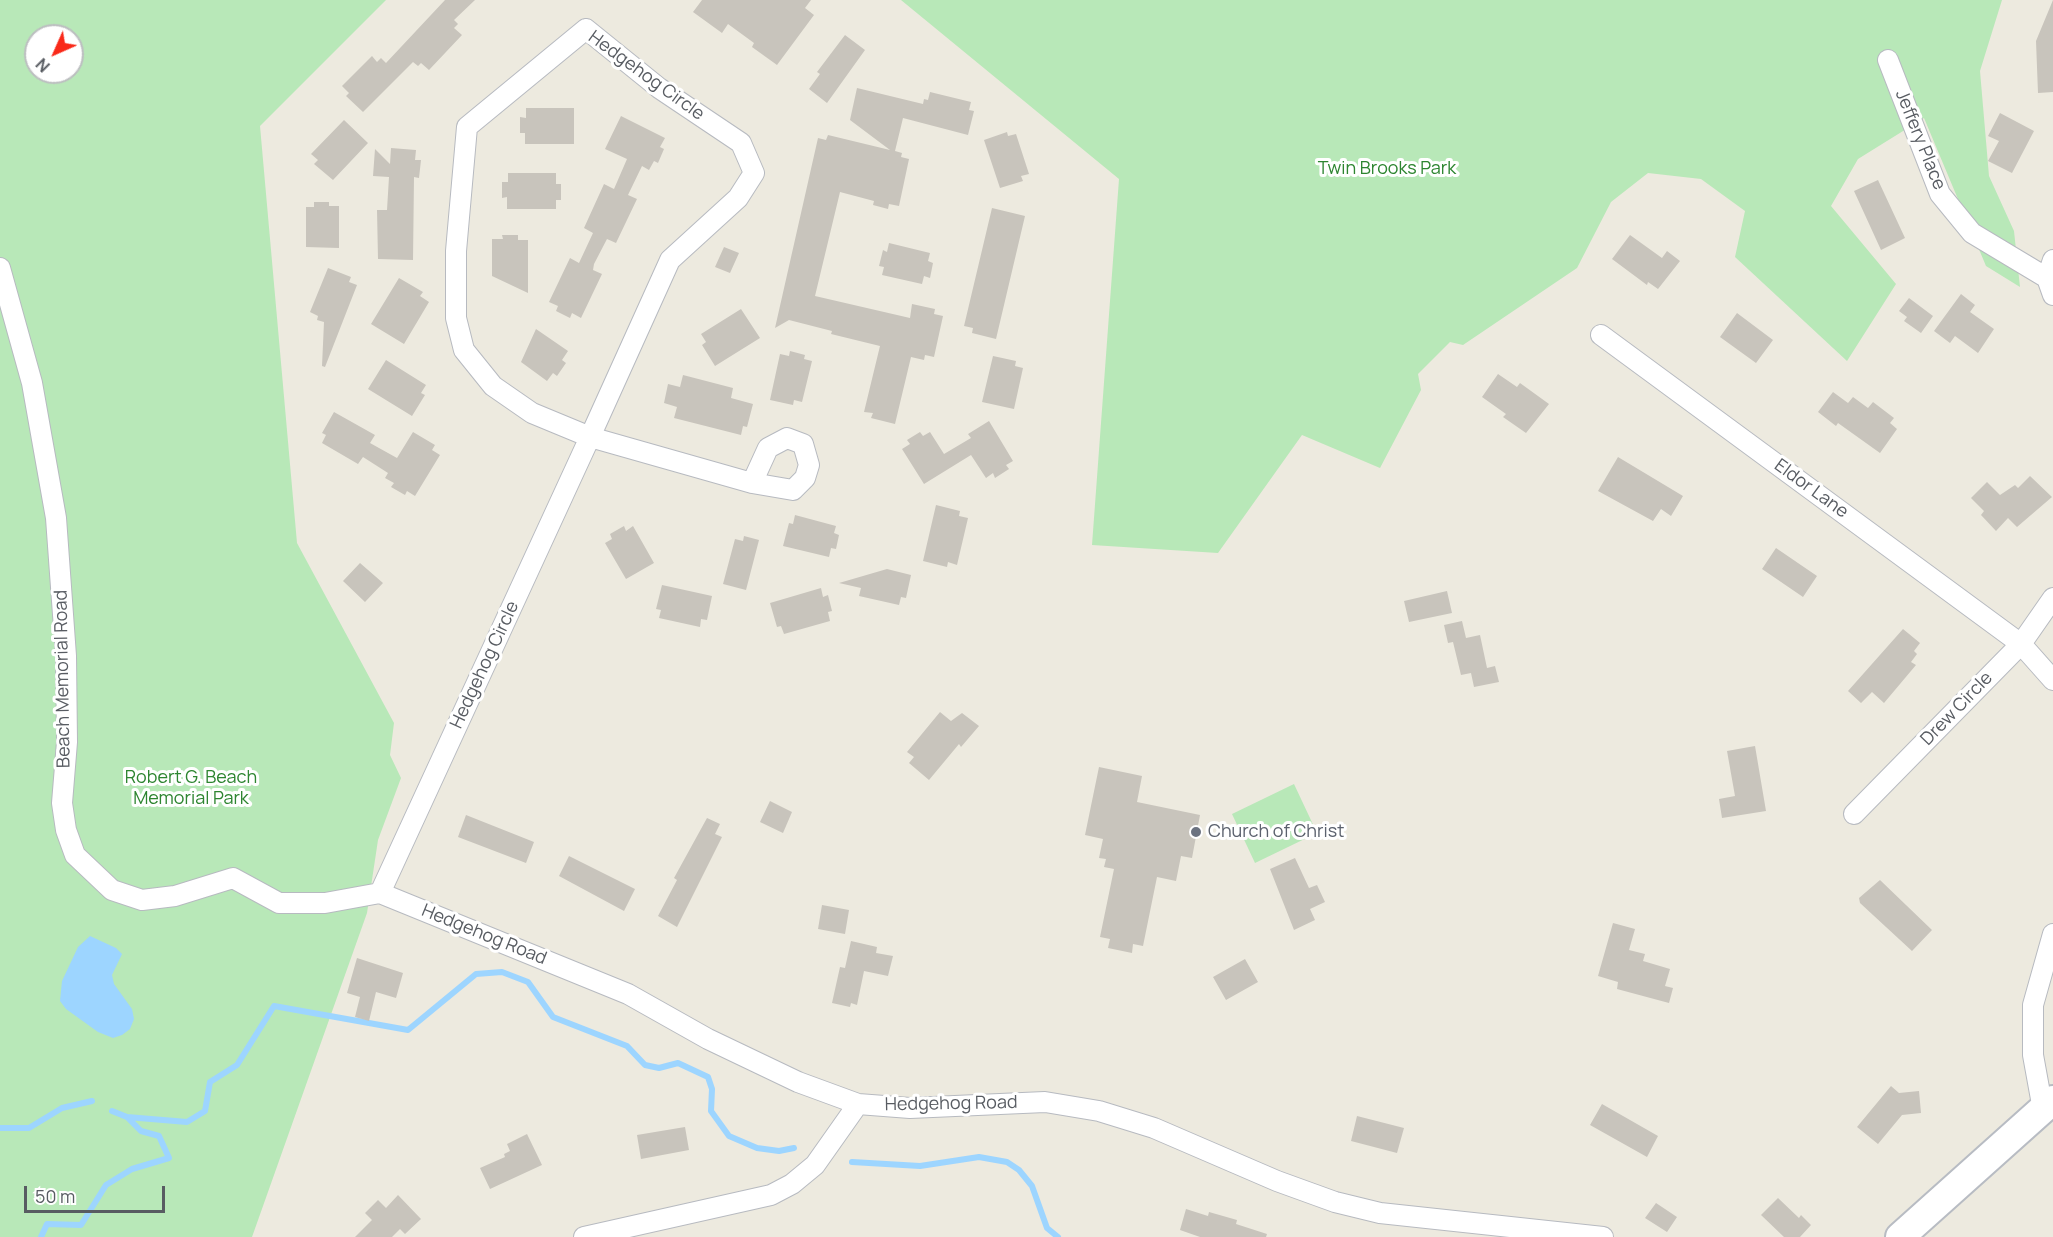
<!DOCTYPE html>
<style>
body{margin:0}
#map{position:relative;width:2053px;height:1237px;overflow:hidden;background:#edeadf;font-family:Manrope,sans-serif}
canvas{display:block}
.north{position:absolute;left:24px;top:24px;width:60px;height:60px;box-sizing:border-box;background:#fff;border:2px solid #bcbec0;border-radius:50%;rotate:225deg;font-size:16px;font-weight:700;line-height:24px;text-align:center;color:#585c62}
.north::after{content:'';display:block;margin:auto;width:21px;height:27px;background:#f92919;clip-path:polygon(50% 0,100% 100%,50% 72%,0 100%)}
.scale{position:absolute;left:24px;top:1186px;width:141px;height:27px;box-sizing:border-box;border:3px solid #585c62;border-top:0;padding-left:8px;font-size:18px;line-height:21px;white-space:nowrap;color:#585c62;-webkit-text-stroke:4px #fff;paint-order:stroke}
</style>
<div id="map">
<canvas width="2053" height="1237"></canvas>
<div class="north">N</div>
<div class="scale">50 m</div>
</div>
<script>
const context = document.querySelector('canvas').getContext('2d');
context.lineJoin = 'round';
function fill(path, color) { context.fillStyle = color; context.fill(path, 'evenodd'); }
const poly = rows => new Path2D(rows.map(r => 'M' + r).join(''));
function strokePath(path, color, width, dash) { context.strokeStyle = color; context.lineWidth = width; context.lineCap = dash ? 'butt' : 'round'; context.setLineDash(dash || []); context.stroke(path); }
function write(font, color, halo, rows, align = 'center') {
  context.font = font + ' Manrope,sans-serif'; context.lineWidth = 6; context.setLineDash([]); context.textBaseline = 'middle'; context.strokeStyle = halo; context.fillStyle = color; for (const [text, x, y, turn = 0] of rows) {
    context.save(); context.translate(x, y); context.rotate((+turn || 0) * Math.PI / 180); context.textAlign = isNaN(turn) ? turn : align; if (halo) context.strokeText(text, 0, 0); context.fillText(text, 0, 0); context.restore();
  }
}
fill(poly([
 [0,0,386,0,260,126,297,543,394,723,390,755,401,778,378,840,367,913,252,1237,0,1237],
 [36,36,72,36,72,72,36,72],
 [901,0,2002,0,1980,71,1989,176,2014,231,2020,287,1986,266,1924,118,1858,159,1831,206,1896,284,1847,361,1735,257,1745,211,1701,179,1648,173,1611,202,1577,268,1463,345,1450,342,1418,374,1421,390,1380,468,1302,435,1218,553,1092,545,1119,179],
 [1294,784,1317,833,1255,863,1232,814]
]), '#b8e8b8');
fill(poly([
 [90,936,116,948,122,954,112,975,114,984,132,1009,134,1019,130,1029,122,1035,113,1038,98,1032,66,1009,60,1001,62,981,78,947]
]), '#9dd5ff');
strokePath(poly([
 [112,1111,127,1117],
 [0,1128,29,1128,62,1108,92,1101],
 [852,1162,920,1166,979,1157,1007,1162,1019,1170,1032,1186,1047,1228,1058,1237],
 [41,1237,47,1224,81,1225,106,1185,132,1169,169,1158,159,1136,141,1131,127,1117,187,1122,205,1111,210,1082,237,1065,274,1006,408,1030,476,974,502,972,528,982,553,1017,627,1046,645,1065,659,1068,678,1063,708,1077,712,1089,711,1111,729,1136,757,1148,779,1151,794,1148]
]), '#9dd5ff', 6);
fill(poly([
 [445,0,475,0,454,20,458,24,454,28,462,35,429,70,421,63,418,66,413,62,363,112,346,96,349,93,342,86,372,56,377,62,381,58,386,63],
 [702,0,811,0,805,8,814,15,777,65,752,47,754,43,728,24,722,33,693,12],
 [2053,0,2053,92,2038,93,2036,41],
 [845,35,865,50,827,103,809,89,820,74,817,72],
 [857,88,923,104,924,99,928,100,930,92,971,102,969,110,974,111,968,135,903,118,895,151,902,153,901,157,909,159,899,206,889,204,888,209,873,205,874,201,840,192,815,296,910,318,912,304,935,309,934,314,943,316,934,357,925,355,924,360,911,357,895,424,871,418,873,413,864,412,880,346,831,334,832,331,789,320,775,328,818,138,826,140,828,135,890,150,850,120],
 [526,108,574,108,574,144,525,144,525,133,520,133,520,117,526,118],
 [2000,113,2034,131,2012,173,1988,161,1999,141,1988,136],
 [621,116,665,138,660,147,664,149,658,163,654,161,649,170,642,166,628,195,637,199,616,243,607,239,594,264,593,270,602,274,581,318,572,313,570,318,556,311,558,306,549,302,570,258,579,263,593,233,584,228,604,184,614,189,627,159,605,149],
 [344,120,368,143,333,180,314,164,318,160,311,154],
 [1007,132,1008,136,1016,134,1029,174,1021,176,1023,181,1000,188,984,140],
 [391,148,416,150,415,160,421,160,419,178,414,177,413,260,378,259,377,210,387,210,389,177,373,176,375,149,390,164],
 [508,173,556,173,556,184,561,184,561,200,556,200,556,209,507,209,507,197,502,198,502,182,508,182],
 [1878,180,1905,238,1881,250,1854,191],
 [314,202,329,202,329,206,339,206,339,248,306,247,306,207,314,207],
 [992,208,1025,216,996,339,972,333,973,328,964,326],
 [502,235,518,235,518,240,528,240,528,293,492,276,492,239,503,239],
 [1630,235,1662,258,1667,251,1680,261,1658,289,1648,282,1647,285,1612,259],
 [889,243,930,253,928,261,933,263,930,278,924,276,922,284,882,275,884,267,879,266,883,250,887,252],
 [724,247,739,253,730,273,715,267],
 [328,268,351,277,349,282,357,285,325,367,322,366,324,322,317,320,318,316,310,312],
 [399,278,423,292,420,296,429,302,404,344,371,324],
 [1961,294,1975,305,1970,312,1994,329,1978,353,1955,336,1950,343,1934,331],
 [1909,298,1933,316,1921,333,1904,321,1907,317,1899,311],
 [741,309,760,338,715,366,702,345,706,342,701,334],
 [1737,313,1773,340,1756,363,1720,337],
 [536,329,568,351,562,360,566,363,557,376,553,373,547,381,521,362],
 [790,351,805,355,804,359,812,361,802,402,794,400,793,405,770,400,780,354,789,356],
 [993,356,1016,361,1015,366,1023,368,1014,409,982,402],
 [386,360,426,385,421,393,425,395,412,416,368,389],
 [1498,374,1517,387,1520,383,1549,404,1526,433,1503,417,1506,414,1482,397],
 [683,375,733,388,731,398,753,404,747,427,743,426,741,435,674,418,677,407,664,403,668,384,680,387],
 [1833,392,1848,403,1853,397,1868,408,1873,402,1894,418,1890,423,1897,429,1880,453,1838,423,1836,426,1818,412],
 [334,412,375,435,370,443,397,458,413,432,435,445,432,450,440,455,415,496,407,491,405,495,391,487,394,483,385,478,388,473,363,457,358,464,322,443,326,435,322,433],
 [989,421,1013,461,1006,465,1009,469,995,478,993,473,986,478,971,455,924,484,902,449,910,444,907,440,920,432,923,436,930,432,944,454,971,438,968,434],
 [1618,457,1683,496,1671,516,1661,509,1653,521,1598,491],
 [2030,476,2052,497,2017,527,2008,518,1996,531,1981,515,1984,511,1971,498,1987,482,2000,495,2015,485,2018,488],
 [936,505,960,511,959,516,968,518,957,565,948,562,947,567,923,561],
 [795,515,836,526,834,533,839,535,836,549,831,548,829,557,783,546,789,523,793,524],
 [624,526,626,531,633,526,654,563,626,579,605,543,612,539,610,534],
 [744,536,759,540,746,590,723,584,735,539,743,541],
 [1776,548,1817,576,1803,597,1762,569],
 [360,563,383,583,365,602,343,581],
 [887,569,911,575,906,598,901,597,899,605,859,596,861,588,839,583],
 [662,585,712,596,707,620,701,619,700,627,659,618,661,610,656,609],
 [821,588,823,597,828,595,832,611,828,612,830,621,784,634,781,626,777,627,770,603],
 [1447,591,1452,613,1409,622,1404,601],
 [1462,621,1466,638,1480,635,1487,668,1495,666,1499,682,1474,687,1471,673,1461,675,1453,642,1448,643,1444,625],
 [1903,629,1920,643,1914,651,1917,654,1911,662,1916,665,1884,703,1872,692,1861,703,1848,691],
 [940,712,951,721,962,713,979,726,961,747,959,744,929,780,909,763,914,757,907,752],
 [1755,746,1766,811,1722,818,1719,799,1735,796,1727,751],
 [1099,767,1142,776,1137,802,1200,815,1192,858,1181,856,1176,881,1157,877,1143,946,1133,944,1132,953,1108,948,1110,939,1100,937,1114,869,1104,867,1106,859,1099,858,1103,839,1085,835],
 [770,801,792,812,783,833,760,822],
 [466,815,534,842,526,863,458,837],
 [707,818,720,824,715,834,722,837,677,927,658,916,677,880,674,878],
 [569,856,635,889,624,911,559,876],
 [1295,858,1309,888,1317,885,1325,902,1310,909,1315,920,1294,930,1270,869],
 [1880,880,1932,930,1912,951,1860,903,1859,898],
 [822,905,849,910,845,934,818,929],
 [1613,923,1635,929,1629,950,1645,954,1643,961,1670,969,1665,986,1673,988,1669,1003,1617,989,1618,982,1598,976],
 [851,941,877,947,876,953,893,956,888,976,864,971,857,1005,851,1003,850,1007,832,1003,840,967,845,968],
 [357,958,403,973,396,998,376,992,369,1021,355,1017,360,997,347,993],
 [1245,959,1258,982,1226,1000,1213,977],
 [1891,1086,1899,1093,1919,1091,1921,1113,1902,1115,1878,1144,1857,1127],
 [1602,1104,1658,1136,1647,1157,1590,1125],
 [1357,1116,1404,1128,1397,1153,1351,1141],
 [685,1127,689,1150,641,1159,637,1135],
 [527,1134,542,1165,490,1189,480,1168,505,1157,504,1154,510,1151,507,1144],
 [398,1195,421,1219,405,1234,400,1229,392,1237,355,1237,372,1220,365,1213,378,1200,386,1208],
 [1778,1198,1799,1218,1801,1215,1811,1225,1800,1237,1784,1237,1761,1215],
 [1656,1203,1677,1217,1667,1232,1645,1218],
 [1186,1209,1208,1216,1209,1212,1237,1220,1236,1224,1267,1234,1266,1237,1200,1237,1180,1230]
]), '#c8c4bc');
const street = poly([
 [586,29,659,88,741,143,754,173,738,198,670,260,590,437,532,413,493,386,464,350,456,318,456,251,467,127,586,29],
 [1888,60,1940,194,1972,233,2047,278],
 [2053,260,2047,278,2053,295],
 [0,268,32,383,56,518,66,656,67,742,62,803,66,830,75,855,112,890,142,900,175,896,233,878,279,903,325,903,380,893,628,994,708,1039,798,1082,858,1104,910,1108,1045,1102,1099,1111,1154,1128,1277,1181,1335,1202,1380,1213,1603,1237],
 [1601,335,2021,644,2053,680],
 [1854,814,2021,644,2053,598],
 [380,893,590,437,752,483,793,490,805,478,809,465,803,444,787,438,768,448,752,483],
 [2043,1110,2033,1055,2033,1005,2053,934],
 [584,1237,771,1195,792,1184,815,1165,858,1104]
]);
const secondary = poly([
 [1900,1237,2053,1100]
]);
strokePath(street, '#b7bac0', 22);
strokePath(secondary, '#b8bcc3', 32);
strokePath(street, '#fff', 20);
strokePath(secondary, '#fff', 28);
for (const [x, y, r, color] of [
 [1196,832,6,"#6b7280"]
]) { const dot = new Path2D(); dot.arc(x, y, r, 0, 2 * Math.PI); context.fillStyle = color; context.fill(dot); strokePath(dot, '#fff', 2); }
write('18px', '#585c62', '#fff', [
 ["Hedgehog Circle",646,76,36],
 ["Jeffery Place",1920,140,68],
 ["Eldor Lane",1811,489,36],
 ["Hedgehog Circle",485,665,-65],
 ["Beach Memorial Road",63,679,-91],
 ["Drew Circle",1957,709,-46],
 ["Hedgehog Road",484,935,22],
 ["Hedgehog Road",951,1104,-1]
]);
write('18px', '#2d8530', '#fff', [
 ["Twin Brooks Park",1387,169],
 ["Robert G. Beach",191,778],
 ["Memorial Park",191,799]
]);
write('18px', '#5b616d', '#fff', [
 ["Church of Christ",1208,832]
], 'left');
</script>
